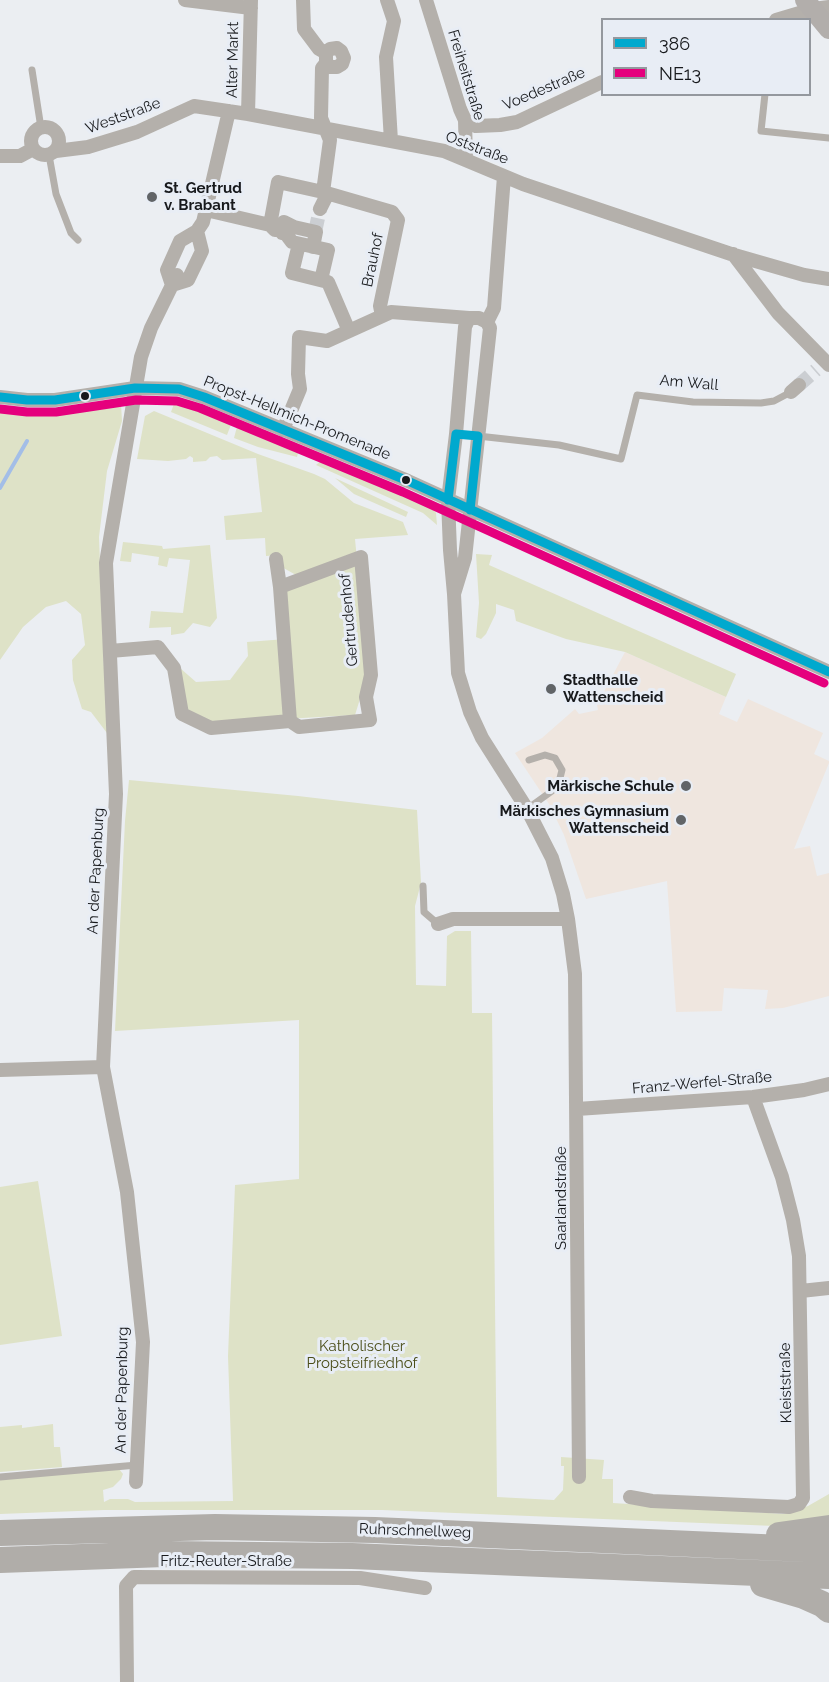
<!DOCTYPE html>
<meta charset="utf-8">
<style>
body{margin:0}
#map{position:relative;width:829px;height:1682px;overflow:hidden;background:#ebeef2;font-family:Raleway,sans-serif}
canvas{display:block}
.legend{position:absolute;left:601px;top:18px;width:210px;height:78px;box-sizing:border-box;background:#e8edf5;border:2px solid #94989e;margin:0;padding:8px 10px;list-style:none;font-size:18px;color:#17191c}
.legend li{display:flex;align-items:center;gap:12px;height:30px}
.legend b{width:30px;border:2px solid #94989e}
</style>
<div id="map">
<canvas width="829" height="1682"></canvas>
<ul class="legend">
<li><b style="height:8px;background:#00a9ce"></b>386</li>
<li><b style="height:8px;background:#e5007d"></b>NE13</li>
</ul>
</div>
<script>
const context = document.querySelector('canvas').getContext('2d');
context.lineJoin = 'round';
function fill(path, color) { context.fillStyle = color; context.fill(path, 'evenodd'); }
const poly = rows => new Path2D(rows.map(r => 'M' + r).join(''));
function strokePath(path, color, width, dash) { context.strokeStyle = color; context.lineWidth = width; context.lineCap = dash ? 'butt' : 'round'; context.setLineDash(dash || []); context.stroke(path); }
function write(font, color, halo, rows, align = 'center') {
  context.font = font + ' Raleway,sans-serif'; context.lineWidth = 6; context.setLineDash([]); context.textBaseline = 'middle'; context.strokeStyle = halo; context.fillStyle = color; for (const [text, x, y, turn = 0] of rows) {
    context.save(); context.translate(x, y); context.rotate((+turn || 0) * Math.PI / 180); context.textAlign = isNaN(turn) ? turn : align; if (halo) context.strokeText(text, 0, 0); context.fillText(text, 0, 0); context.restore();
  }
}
fill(poly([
 [625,652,726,697,719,714,737,722,748,699,823,733,814,754,829,761,829,763,794,849,810,846,817,876,829,873,829,996,783,1008,765,1009,768,990,724,988,722,1011,676,1012,667,881,586,899,564,835,549,804,515,753,542,738,575,709,579,714,598,710,597,705]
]), '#efe6df');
fill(poly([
 [175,401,185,407,231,417,232,422,227,435,171,412],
 [101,403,121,404,122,421,107,471,99,537,104,668,110,737,91,712,82,709,73,680,72,660,85,645,81,614,66,601,46,607,23,627,0,660,0,405,38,411],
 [154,411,258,454,314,474,325,479,354,503,403,522,408,535,355,539,368,673,355,715,215,723,186,710,180,668,196,682,230,680,248,656,247,642,286,639,282,593,296,575,280,566,279,555,266,556,265,538,226,540,224,516,262,512,256,458,222,460,217,456,210,457,206,461,193,462,193,458,190,456,186,459,168,461,137,459,145,416],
 [241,421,292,442,299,449,297,457,258,447,234,438,238,423],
 [324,458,330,459,414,495,429,505,436,513,437,525,423,513,316,465],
 [335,478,408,512,406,517,354,494],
 [123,542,162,546,163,549,210,545,217,618,210,627,193,623,184,633,171,635,171,627,149,628,151,611,183,613,190,560,169,558,167,567,158,565,159,557,132,553,131,562,120,561],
 [476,554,492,555,489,565,736,674,726,697,625,652,566,639,516,621,514,610,496,604,496,613,486,634,481,639,476,637,479,603],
 [129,780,298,796,417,810,421,883,415,906,416,985,446,986,447,936,455,931,471,931,472,1013,492,1013,497,1497,554,1500,563,1490,564,1466,561,1466,561,1457,604,1460,602,1479,613,1479,613,1503,784,1514,808,1506,829,1494,829,1521,775,1526,382,1510,104,1510,0,1514,0,1478,119,1469,123,1474,121,1479,113,1487,103,1490,104,1502,110,1499,128,1499,135,1502,233,1501,228,1356,235,1185,299,1179,299,1020,115,1031,125,821],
 [38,1181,62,1336,0,1345,0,1187],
 [53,1424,54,1447,60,1447,62,1467,0,1472,0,1427,22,1425,22,1428]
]), '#dee2c7');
strokePath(poly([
 [0,488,27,441]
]), '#a3bee7', 4);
strokePath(poly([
 [315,232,320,209],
 [799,385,816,370]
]), '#cbced2', 14, [14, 7]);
strokePath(poly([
 [32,70,41,128],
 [765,94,761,131,829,138],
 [49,155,56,194,71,233,78,240],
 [478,436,559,445,621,459,637,395,693,402,761,403,774,401,791,392],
 [527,809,552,791,560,778,562,770,555,758,545,755,529,760],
 [423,886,424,912,438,924],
 [0,1477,137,1465]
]), '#b4b0ab', 7);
strokePath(poly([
 [185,0,251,8],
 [387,0,394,21,386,57,391,141],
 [426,0,460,109,465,120,466,160],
 [776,20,813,9,829,7],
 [326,53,330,49,337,48,341,51,344,58,342,64,337,67,331,67,326,63],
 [248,114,251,0],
 [465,120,476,126,500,125,517,122,602,82],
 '31 141a14 14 0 1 1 28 0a14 14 0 1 1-28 0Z',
 [56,151,88,147,137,132,194,106,248,114,444,151,523,184,731,254,804,275,829,279],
 [0,156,20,156,33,149],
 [320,209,325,199,323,192,392,212,398,220,380,306,382,316],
 [206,210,270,225,275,230],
 [284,222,294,227,316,232,313,247],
 [270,225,278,182,323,192,330,140,321,118,322,68,326,63,326,53,319,49,304,29,303,0],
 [197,231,180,241,167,270,172,285,188,280,202,251,197,231,203,222,229,111],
 [282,233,286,234,292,242,328,250,321,280],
 [299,244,292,273,328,282,349,331],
 [733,254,778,313,829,365],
 [469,318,479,318,487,322,490,328,465,558,454,594,450,550,448,500,456,434,465,327,469,318],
 [487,322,494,308,504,176],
 [791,392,799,385],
 [0,397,27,400,55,400,135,388,179,389,204,397,408,481,829,672],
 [283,430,300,389,298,374,299,337,327,341,391,312,469,318],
 [276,559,280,587],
 [454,594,458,673,470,712,482,738,527,809,552,858,563,894,568,919,575,974,579,1477],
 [110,651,158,647,174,668,182,714,211,728,290,721,280,587,361,557,371,675,366,697,370,720,299,727,290,721],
 [438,924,453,919,568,919],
 [0,1070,103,1067],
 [577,1109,753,1097,804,1090,829,1084],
 [801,1291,829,1288],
 [136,1482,143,1342,127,1192,103,1067,116,794,106,563,141,357,151,328,177,275],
 [630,1497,652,1501,789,1507,799,1504,803,1498,799,1256,793,1220,782,1177,753,1097],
 [127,1682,126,1586,134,1577,360,1578,425,1588]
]), '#b4b0ab', 14);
strokePath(poly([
 [805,0,829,29]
]), '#b2aeab', 20);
strokePath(poly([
 [0,1533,215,1527,375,1530,829,1550],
 [779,1535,829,1528],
 [0,1560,164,1554,352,1556,829,1576],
 [763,1584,804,1596,822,1604,829,1610]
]), '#b0ada9', 26);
strokePath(poly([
 [0,397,27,400,55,400,135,388,179,389,204,397,408,481,829,672],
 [448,500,456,434,478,436,470,510]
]), '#00a9ce', 9);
strokePath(poly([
 [0,409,27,412,56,412,136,400,177,401,200,408,403,492,824,683]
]), '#e5007d', 9);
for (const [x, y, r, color] of [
 [152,197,6,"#616467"],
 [85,396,5,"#17191c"],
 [406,480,5,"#17191c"],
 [551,689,6,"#616467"],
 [686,786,6,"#616467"],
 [681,820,6,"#616467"]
]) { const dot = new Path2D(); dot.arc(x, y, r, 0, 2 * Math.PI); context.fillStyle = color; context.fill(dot); strokePath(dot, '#e8edf5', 2); }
write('15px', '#17191c', '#e8edf5', [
 ["Alter Markt",233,60,-89],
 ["Freiheitstraße",466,75,73],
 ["Voedestraße",544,89,-23],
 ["Weststraße",123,116,-20],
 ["Oststraße",477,148,21],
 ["Brauhof",373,260,-78],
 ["Am Wall",689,383,5],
 ["Propst-Hellmich-Promenade",297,418,22],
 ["Gertrudenhof",349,620,-95],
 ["An der Papenburg",96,871,-87],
 ["Franz-Werfel-Straße",702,1083,-5],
 ["Saarlandstraße",561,1198,-90],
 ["Kleiststraße",786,1383,-91],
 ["An der Papenburg",122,1390,-89],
 ["Ruhrschnellweg",415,1531,2],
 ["Fritz-Reuter-Straße",226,1561]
]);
write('bold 15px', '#17191c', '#e8edf5', [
 ["St. Gertrud",164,188],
 ["v. Brabant",164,205],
 ["Stadthalle",563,680],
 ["Wattenscheid",563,697],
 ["Märkische Schule",674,786,"right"],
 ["Märkisches Gymnasium",669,811,"right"],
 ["Wattenscheid",669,828,"right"]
], 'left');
write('15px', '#4b4e19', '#e8edf5', [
 ["Katholischer",362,1346],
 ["Propsteifriedhof",362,1363]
]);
</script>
